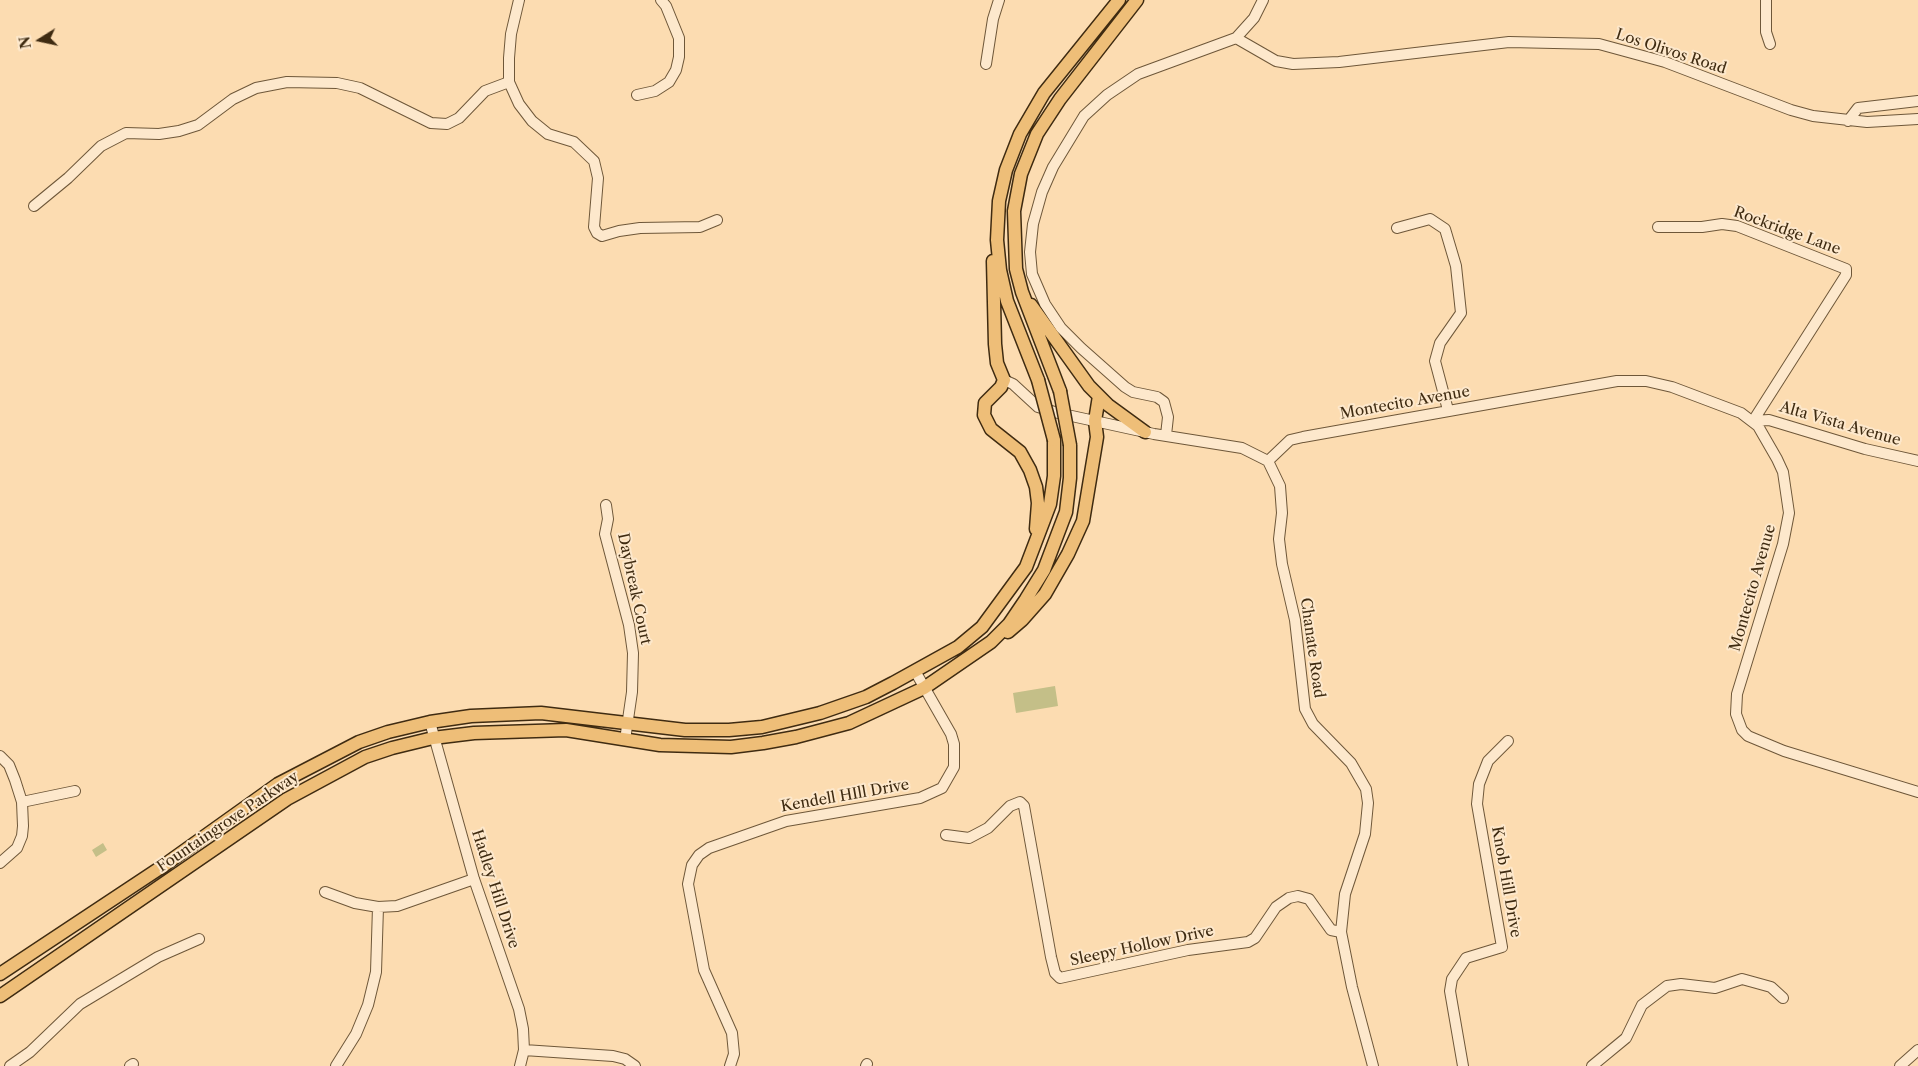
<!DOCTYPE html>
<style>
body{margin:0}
#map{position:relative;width:1918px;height:1066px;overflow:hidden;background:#fcdcb1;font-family:"Libre Caslon Text",serif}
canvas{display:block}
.north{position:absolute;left:15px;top:15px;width:50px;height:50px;-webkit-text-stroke:4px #fde8cc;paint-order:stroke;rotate:260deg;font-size:14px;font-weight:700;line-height:20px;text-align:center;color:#3f2b11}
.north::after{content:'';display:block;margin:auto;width:18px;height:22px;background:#3f2b11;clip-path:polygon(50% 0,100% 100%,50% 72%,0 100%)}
</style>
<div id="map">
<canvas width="1918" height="1066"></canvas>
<div class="north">N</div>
</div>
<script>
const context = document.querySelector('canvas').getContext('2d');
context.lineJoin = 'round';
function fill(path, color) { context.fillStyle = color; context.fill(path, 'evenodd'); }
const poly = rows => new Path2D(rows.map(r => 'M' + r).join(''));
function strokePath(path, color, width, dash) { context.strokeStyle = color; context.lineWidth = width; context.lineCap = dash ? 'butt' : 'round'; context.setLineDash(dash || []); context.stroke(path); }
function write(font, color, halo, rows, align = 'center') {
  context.font = font + ' "Libre Caslon Text",serif'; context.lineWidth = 4; context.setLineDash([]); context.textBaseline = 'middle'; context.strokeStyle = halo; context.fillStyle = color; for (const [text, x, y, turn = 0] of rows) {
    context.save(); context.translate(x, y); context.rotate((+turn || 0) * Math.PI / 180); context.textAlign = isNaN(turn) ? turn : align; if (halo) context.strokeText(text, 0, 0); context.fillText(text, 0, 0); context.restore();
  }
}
fill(poly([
 [1055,686,1058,706,1016,713,1013,693],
 [103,843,107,850,96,857,92,850]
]), '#c4bf88');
const minor = poly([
 [519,0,511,34,509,58,509,82,519,104,532,121,548,134,574,142,594,161,598,178,594,227,597,233,602,236,619,231,640,228,700,227,717,220],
 [1766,0,1766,32,1770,44],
 [1236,38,1276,61,1293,64,1339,62,1509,42,1599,44,1665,62,1791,110,1813,116,1867,122,1918,119],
 [986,64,993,19,999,0],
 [637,95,655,91,669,82,676,70,679,57,679,38,666,6,661,0],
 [1848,121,1858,108,1918,101],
 [34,206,68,178,101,146,126,133,159,134,179,131,198,125,233,99,256,88,287,82,337,83,360,88,431,123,447,124,459,118,485,91,509,82],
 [1658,227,1702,227,1722,224,1737,226,1846,269,1846,275,1753,421],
 [1397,228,1430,219,1445,229,1456,266,1461,313,1440,343,1435,361,1448,410],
 [1004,380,1013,384,1038,407,1058,413,1154,434,1242,448,1268,461,1280,486,1282,513,1279,539,1282,564,1295,620,1305,709,1313,724,1351,763,1366,789,1368,803,1365,834,1345,894,1341,932,1352,987,1373,1066],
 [1753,421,1769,420,1865,449,1918,461],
 [1166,435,1168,417,1164,402,1157,397,1133,392,1125,387,1081,348,1061,328,1045,304,1032,274,1030,252,1033,224,1042,192,1053,167,1084,116,1107,95,1138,74,1236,38,1254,18,1263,0],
 [1268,461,1290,440,1303,437,1617,381,1646,381,1672,387,1741,413,1758,426,1777,459,1783,472,1789,513,1783,544,1737,694,1736,714,1742,730,1748,736,1784,751,1918,792],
 [606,505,608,519,605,534,629,625,633,653,632,692,625,740],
 [430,722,474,879,519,1009,523,1029,524,1050,520,1066],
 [0,756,9,765,15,780,22,802,23,826,22,836,17,848,0,863],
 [22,802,75,791],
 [946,835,969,838,988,828,1010,806,1020,802,1024,806,1051,957,1055,973,1060,978,1188,950,1248,942,1255,938,1276,907,1289,898,1298,896,1309,899,1331,930,1341,932],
 [325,892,355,903,378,907,397,906,474,879],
 [524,1050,613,1056,625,1059,635,1066],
 [10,1066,30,1052,80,1004,158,957,199,939],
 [130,1066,133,1064],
 [336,1066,356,1034,368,1005,376,972,378,907],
 [730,1066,734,1054,732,1033,704,970,688,884,692,865,699,855,709,848,786,821,920,798,942,788,954,767,954,744,951,734,915,671],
 [866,1066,867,1064],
 [1463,1066,1450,991,1452,979,1466,958,1502,947,1477,804,1479,784,1488,761,1508,741],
 [1592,1066,1626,1038,1642,1005,1667,986,1681,984,1715,988,1742,979,1771,987,1783,998],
 [1900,1066,1918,1050]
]);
const major = poly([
 [993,261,995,344,997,363,1004,380,1001,387,985,403,984,415,991,429,1020,452,1030,470,1036,487,1038,503,1036,529],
 [1031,305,1089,386,1108,405,1145,432],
 [1038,380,1007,301,1000,270,997,240,999,201,1006,170,1020,134,1044,93,1119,0],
 [1060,391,1022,292,1016,269,1014,211,1021,174,1037,134,1060,99,1137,0],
 [1008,632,1022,620,1045,594,1068,554,1083,521,1097,437,1095,421,1099,396],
 [0,974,163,866,278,784,359,742,388,732,430,722,471,716,541,713,685,730,729,730,762,727,820,713,866,697,893,683,958,647,982,627,1026,567,1050,504,1054,476,1054,440],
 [0,996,287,799,365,757,392,748,433,738,474,733,566,730,660,745,731,747,763,743,796,737,849,723,924,688,991,642,1009,624,1026,599,1044,570,1066,512,1070,478,1070,445]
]);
strokePath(minor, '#6e5739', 12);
strokePath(major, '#3f2b11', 15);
strokePath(minor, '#fde8cc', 10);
strokePath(major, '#eebe78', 12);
const majorBridge = poly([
 [1038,380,1054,440],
 [1060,391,1070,445]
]);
strokePath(majorBridge, '#3f2b11', 15, []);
strokePath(majorBridge, '#eebe78', 12);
write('15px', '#3f2b11', '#fde8cc', [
 ["Los Olivos Road",1671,52,18],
 ["Rockridge Lane",1787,231,20],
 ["Montecito Avenue",1405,403,-10],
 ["Alta Vista Avenue",1840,424,16],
 ["Montecito Avenue",1753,588,-74],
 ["Daybreak Court",634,589,78],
 ["Chanate Road",1312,648,82],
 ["Kendell HIll Drive",845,796,-10],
 ["Fountaingrove Parkway",228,822,-34],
 ["Knob Hill Drive",1506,882,80],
 ["Hadley Hill Drive",495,889,72],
 ["Sleepy Hollow Drive",1142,946,-12]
]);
</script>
